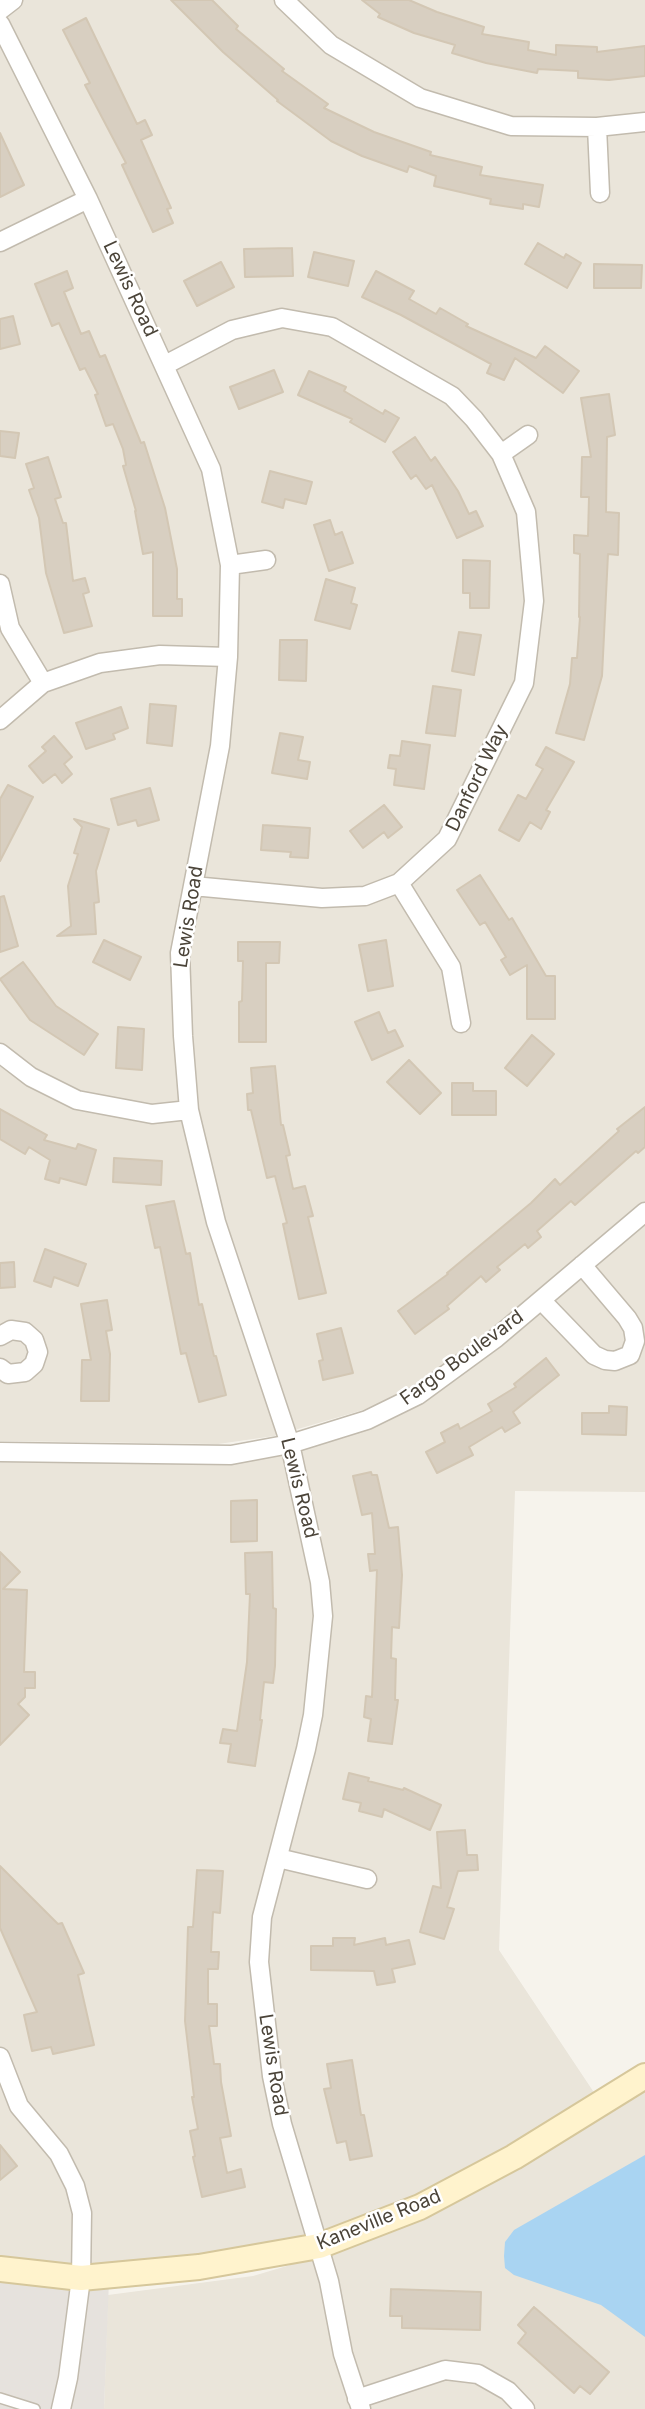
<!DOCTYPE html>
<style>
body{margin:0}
canvas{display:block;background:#f6f3ec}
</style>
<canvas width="645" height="2409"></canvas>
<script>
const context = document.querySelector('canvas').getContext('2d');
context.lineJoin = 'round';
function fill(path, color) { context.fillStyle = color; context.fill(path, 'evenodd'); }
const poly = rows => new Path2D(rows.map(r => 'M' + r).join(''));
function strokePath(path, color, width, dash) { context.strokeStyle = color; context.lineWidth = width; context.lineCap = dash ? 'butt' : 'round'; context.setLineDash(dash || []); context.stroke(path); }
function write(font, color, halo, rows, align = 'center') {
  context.font = font + ' Inter,sans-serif'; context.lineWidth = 5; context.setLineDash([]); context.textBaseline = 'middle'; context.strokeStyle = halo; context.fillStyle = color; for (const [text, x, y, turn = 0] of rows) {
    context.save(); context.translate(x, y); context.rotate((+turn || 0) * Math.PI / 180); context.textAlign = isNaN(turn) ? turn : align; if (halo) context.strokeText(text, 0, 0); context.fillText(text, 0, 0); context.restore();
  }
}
fill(poly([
 [0,0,645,0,645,1203,535,1296,415,1388,363,1410,274,1436,218,1444,0,1441],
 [645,1222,645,1492,515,1491,499,1950,597,2097,392,2211,311,2241,77,2272,0,2263,0,1460,234,1462,412,1406],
 [645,2083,645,2409,104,2409,108,2295,253,2276,331,2253]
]), '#eae5da');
fill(poly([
 [0,2274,109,2280,104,2409,0,2409]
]), '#e6e2dd');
fill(poly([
 [645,2155,645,2337,601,2305,514,2275,505,2268,504,2256,505,2242,514,2230]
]), '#a9d4f2');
const building = poly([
 [171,0,212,0,238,26,236,29,284,69,282,71,328,104,324,108,374,132,431,152,430,155,482,167,480,175,543,185,539,207,523,204,523,209,490,204,491,199,434,186,436,176,409,166,407,172,362,156,331,141,277,101,278,100,223,52,171,0],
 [362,0,409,0,437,12,484,27,482,34,529,42,528,50,556,55,556,45,597,47,597,52,645,46,645,76,609,80,578,78,578,71,538,69,537,73,486,63,452,53,455,45,414,33,378,17,380,14,362,0],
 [86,18,137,124,145,120,152,135,141,140,171,208,167,209,173,223,153,232,122,165,126,163,85,85,90,83,63,30,86,18],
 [0,133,24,185,0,197,0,133],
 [538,243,564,258,566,254,581,263,567,288,525,264,538,243],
 [292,248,293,276,245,277,244,249,292,248],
 [314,252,354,261,348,286,308,277,314,252],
 [221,262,234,287,197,306,184,281,221,262],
 [594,264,642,265,641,288,594,288,594,264],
 [67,271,73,288,64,292,81,334,89,331,100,357,105,355,141,443,144,442,165,508,177,569,177,599,182,599,182,616,153,616,153,552,143,554,135,511,136,511,123,466,126,465,123,449,113,424,106,426,95,395,98,394,85,368,80,370,59,323,52,326,35,284,67,271],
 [376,271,414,291,409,299,436,314,440,308,468,324,466,326,536,358,545,346,579,371,563,393,515,358,504,380,487,373,491,364,401,315,362,297,376,271],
 [13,316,20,344,0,349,0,319,13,316],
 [274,370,283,392,239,409,230,387,274,370],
 [309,371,346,387,344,391,383,414,385,410,399,418,385,442,350,422,352,419,298,395,309,371],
 [609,394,615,435,607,437,606,512,619,513,618,555,608,554,602,676,584,740,556,733,570,684,572,658,577,658,580,617,579,617,580,554,574,553,574,535,588,536,589,497,581,497,582,457,591,457,581,398,609,394],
 [0,431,19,433,15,458,0,456,0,431],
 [415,437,431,461,435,457,458,491,469,514,476,511,483,526,457,538,432,485,426,489,416,475,411,479,393,452,415,437],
 [48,457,61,497,55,499,63,523,66,523,73,581,85,578,89,592,83,594,92,626,64,633,46,573,39,518,29,490,34,488,26,464,48,457],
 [270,471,312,482,306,504,285,499,283,508,262,502,270,471],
 [330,520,335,535,342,532,353,563,329,571,314,525,330,520],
 [463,560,490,561,489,608,470,608,470,593,463,593,463,560],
 [326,579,355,588,351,603,357,605,350,629,315,620,326,579],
 [459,632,481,635,474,675,452,671,459,632],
 [280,640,307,640,306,681,279,680,280,640],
 [433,686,461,690,455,736,426,733,433,686],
 [150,704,176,706,172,746,147,743,150,704],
 [121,707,128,728,113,734,115,739,86,749,76,723,121,707],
 [280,733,303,737,298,760,310,762,307,779,272,773,280,733],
 [54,736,72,757,64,764,72,774,62,783,55,774,43,783,29,766,46,751,42,747,54,736],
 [402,741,430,745,424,789,394,785,396,769,388,768,390,755,400,756,402,741],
 [546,747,574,762,546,810,550,812,541,829,530,822,519,841,499,830,518,795,526,799,543,769,536,765,546,747],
 [8,785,33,797,0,861,0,799,8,785],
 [150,788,159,820,138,826,136,820,118,825,111,799,150,788],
 [384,805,402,827,388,838,384,832,363,848,350,831,384,805],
 [74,819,109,829,96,871,99,902,94,903,96,934,57,936,71,926,68,886,78,854,74,853,82,827,74,819],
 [263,825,310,828,308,858,290,857,291,852,261,850,263,825],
 [480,875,509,920,512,918,546,976,555,976,555,1019,527,1019,527,965,510,975,501,960,506,957,485,922,480,925,457,890,480,875],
 [4,896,18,946,0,952,0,897,4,896],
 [104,940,141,957,130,980,93,962,104,940],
 [386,940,393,986,368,991,359,945,386,940],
 [238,942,280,942,279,963,266,963,266,1042,239,1042,239,1002,242,1001,243,961,238,961,238,942],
 [23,962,56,1006,98,1034,84,1055,30,1020,0,979,23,962],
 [379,1012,388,1033,395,1030,403,1046,372,1060,355,1022,379,1012],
 [118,1027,144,1029,142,1070,116,1068,118,1027],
 [532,1035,554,1054,527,1086,505,1068,532,1035],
 [409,1060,441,1093,420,1114,387,1082,409,1060],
 [275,1066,281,1125,283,1125,290,1155,286,1156,293,1189,305,1186,313,1216,308,1217,326,1293,299,1299,283,1224,287,1223,275,1176,267,1178,251,1110,248,1110,247,1094,253,1093,251,1068,275,1066],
 [452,1083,473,1083,473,1091,496,1091,496,1115,452,1115,452,1083],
 [645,1107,645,1147,638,1153,636,1151,575,1205,571,1201,537,1231,541,1237,528,1248,525,1244,497,1267,500,1270,486,1282,481,1276,447,1306,449,1309,415,1334,398,1311,448,1274,447,1273,531,1203,555,1179,560,1185,619,1131,617,1129,645,1107],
 [0,1109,47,1135,44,1140,76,1149,78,1144,96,1150,86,1185,60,1178,59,1183,45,1179,50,1160,29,1147,25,1154,0,1139,0,1109],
 [114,1158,162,1161,161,1185,113,1182,114,1158],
 [174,1201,186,1254,190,1253,199,1305,202,1304,214,1356,216,1356,226,1395,199,1402,186,1353,181,1354,160,1247,155,1248,146,1206,174,1201],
 [45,1249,86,1264,78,1286,54,1277,51,1287,34,1281,45,1249],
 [14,1262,15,1287,0,1288,0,1263,14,1262],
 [107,1300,112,1330,106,1331,110,1354,109,1401,81,1401,82,1360,91,1360,81,1304,107,1300],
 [341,1328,353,1373,323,1380,319,1361,323,1360,317,1334,341,1328],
 [546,1358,559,1375,513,1412,520,1423,505,1432,502,1427,469,1447,473,1455,437,1473,426,1452,445,1442,441,1433,458,1424,460,1429,492,1411,488,1404,516,1387,514,1384,546,1358],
 [609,1406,627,1407,626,1435,582,1434,582,1413,609,1413,609,1406],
 [371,1472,372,1475,377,1475,389,1528,398,1527,402,1575,399,1628,392,1627,391,1658,396,1659,395,1700,398,1700,392,1744,368,1741,371,1719,364,1717,366,1696,372,1697,377,1570,370,1571,368,1554,375,1554,372,1513,362,1515,353,1476,371,1472],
 [257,1500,257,1541,231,1542,231,1501,257,1500],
 [0,1552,20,1572,3,1589,27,1590,24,1672,35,1672,35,1688,25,1688,25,1697,18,1704,29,1715,0,1745,0,1552],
 [272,1552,273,1608,276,1609,275,1666,273,1683,264,1682,260,1720,262,1720,255,1766,228,1762,231,1744,220,1743,223,1729,237,1731,247,1662,250,1594,246,1594,245,1553,272,1552],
 [349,1773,369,1778,368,1781,403,1790,404,1788,441,1805,430,1830,384,1809,382,1817,359,1811,361,1803,343,1799,349,1773],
 [465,1830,467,1855,477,1855,478,1870,458,1871,447,1907,454,1909,444,1939,420,1932,433,1886,441,1888,437,1832,465,1830],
 [0,1866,58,1924,62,1923,84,1973,78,1975,94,2045,53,2054,51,2047,32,2051,24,2015,37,2012,0,1928,0,1866],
 [197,1870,223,1871,220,1913,213,1912,211,1952,219,1952,218,1969,208,1969,208,2004,217,2004,217,2026,209,2026,214,2064,220,2064,221,2082,231,2136,220,2138,227,2173,241,2169,245,2187,202,2197,193,2157,195,2156,190,2131,198,2129,192,2097,194,2097,185,2021,188,1927,193,1927,197,1870],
 [333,1938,355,1938,354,1945,385,1938,386,1945,409,1940,415,1964,392,1969,395,1982,377,1985,374,1971,311,1970,311,1946,333,1946,333,1938],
 [352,2060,361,2115,364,2115,372,2156,350,2160,346,2141,337,2143,324,2089,331,2088,327,2064,352,2060],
 [0,2145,17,2166,0,2180,0,2145],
 [391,2289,481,2292,480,2330,402,2328,402,2316,390,2316,391,2289],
 [534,2307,609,2372,590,2394,580,2386,574,2393,518,2343,526,2333,518,2325,534,2307]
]);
fill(building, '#d8cfc1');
strokePath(building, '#d3c7b4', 2);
const service = poly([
 [0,2398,35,2409]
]);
const minor = poly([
 [284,0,331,45,420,98,511,126,597,127,645,122],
 [0,10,13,0],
 [0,24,88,199,211,469,230,565,228,657,220,746,180,953,183,1036,189,1110,216,1222,290,1444,320,1582,323,1616,313,1715,306,1749,262,1917,259,1962,272,2076,282,2124,329,2281,343,2354,361,2409],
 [597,127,600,193],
 [0,242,88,199],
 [165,365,232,330,282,318,332,327,452,396,474,419,501,454,526,512,534,601,524,683,447,839,399,883,365,896,322,898,193,886],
 [501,454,528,435],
 [230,565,266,560],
 [0,584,10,628,43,683],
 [0,720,43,683,100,663,160,655,228,657],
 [399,883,451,967,461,1023],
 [0,1053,31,1077,77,1100,152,1114,189,1110],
 [541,1300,594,1355,605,1360,615,1361,630,1355,635,1341,633,1328,627,1318,582,1265],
 [0,1336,11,1330,25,1332,34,1340,38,1352,34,1364,25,1372,8,1374,0,1368],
 [0,1452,231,1455,290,1444,367,1420,418,1395,496,1338,645,1212],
 [278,1858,367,1879],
 [0,2057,19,2106,59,2154,75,2186,82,2213,81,2278,68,2378,61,2409],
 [357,2399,445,2370,478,2374,508,2391,525,2409]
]);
const secondary = poly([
 [0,2269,81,2278,199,2267,319,2246,420,2207,514,2157,645,2076]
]);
strokePath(service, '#c2bbae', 12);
strokePath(minor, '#c2bbae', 21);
strokePath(secondary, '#d6c79b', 28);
strokePath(service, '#fff', 9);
strokePath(minor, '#fff', 18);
strokePath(secondary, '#fff3cd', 24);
write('19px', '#4b4439', '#fff', [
 ["Lewis Road",130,289,65],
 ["Danford Way",477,778,-64],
 ["Lewis Road",189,917,-81],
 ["Fargo Boulevard",462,1358,-36],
 ["Lewis Road",299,1488,76],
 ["Lewis Road",273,2065,81],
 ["Kaneville Road",379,2220,-22]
]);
</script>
